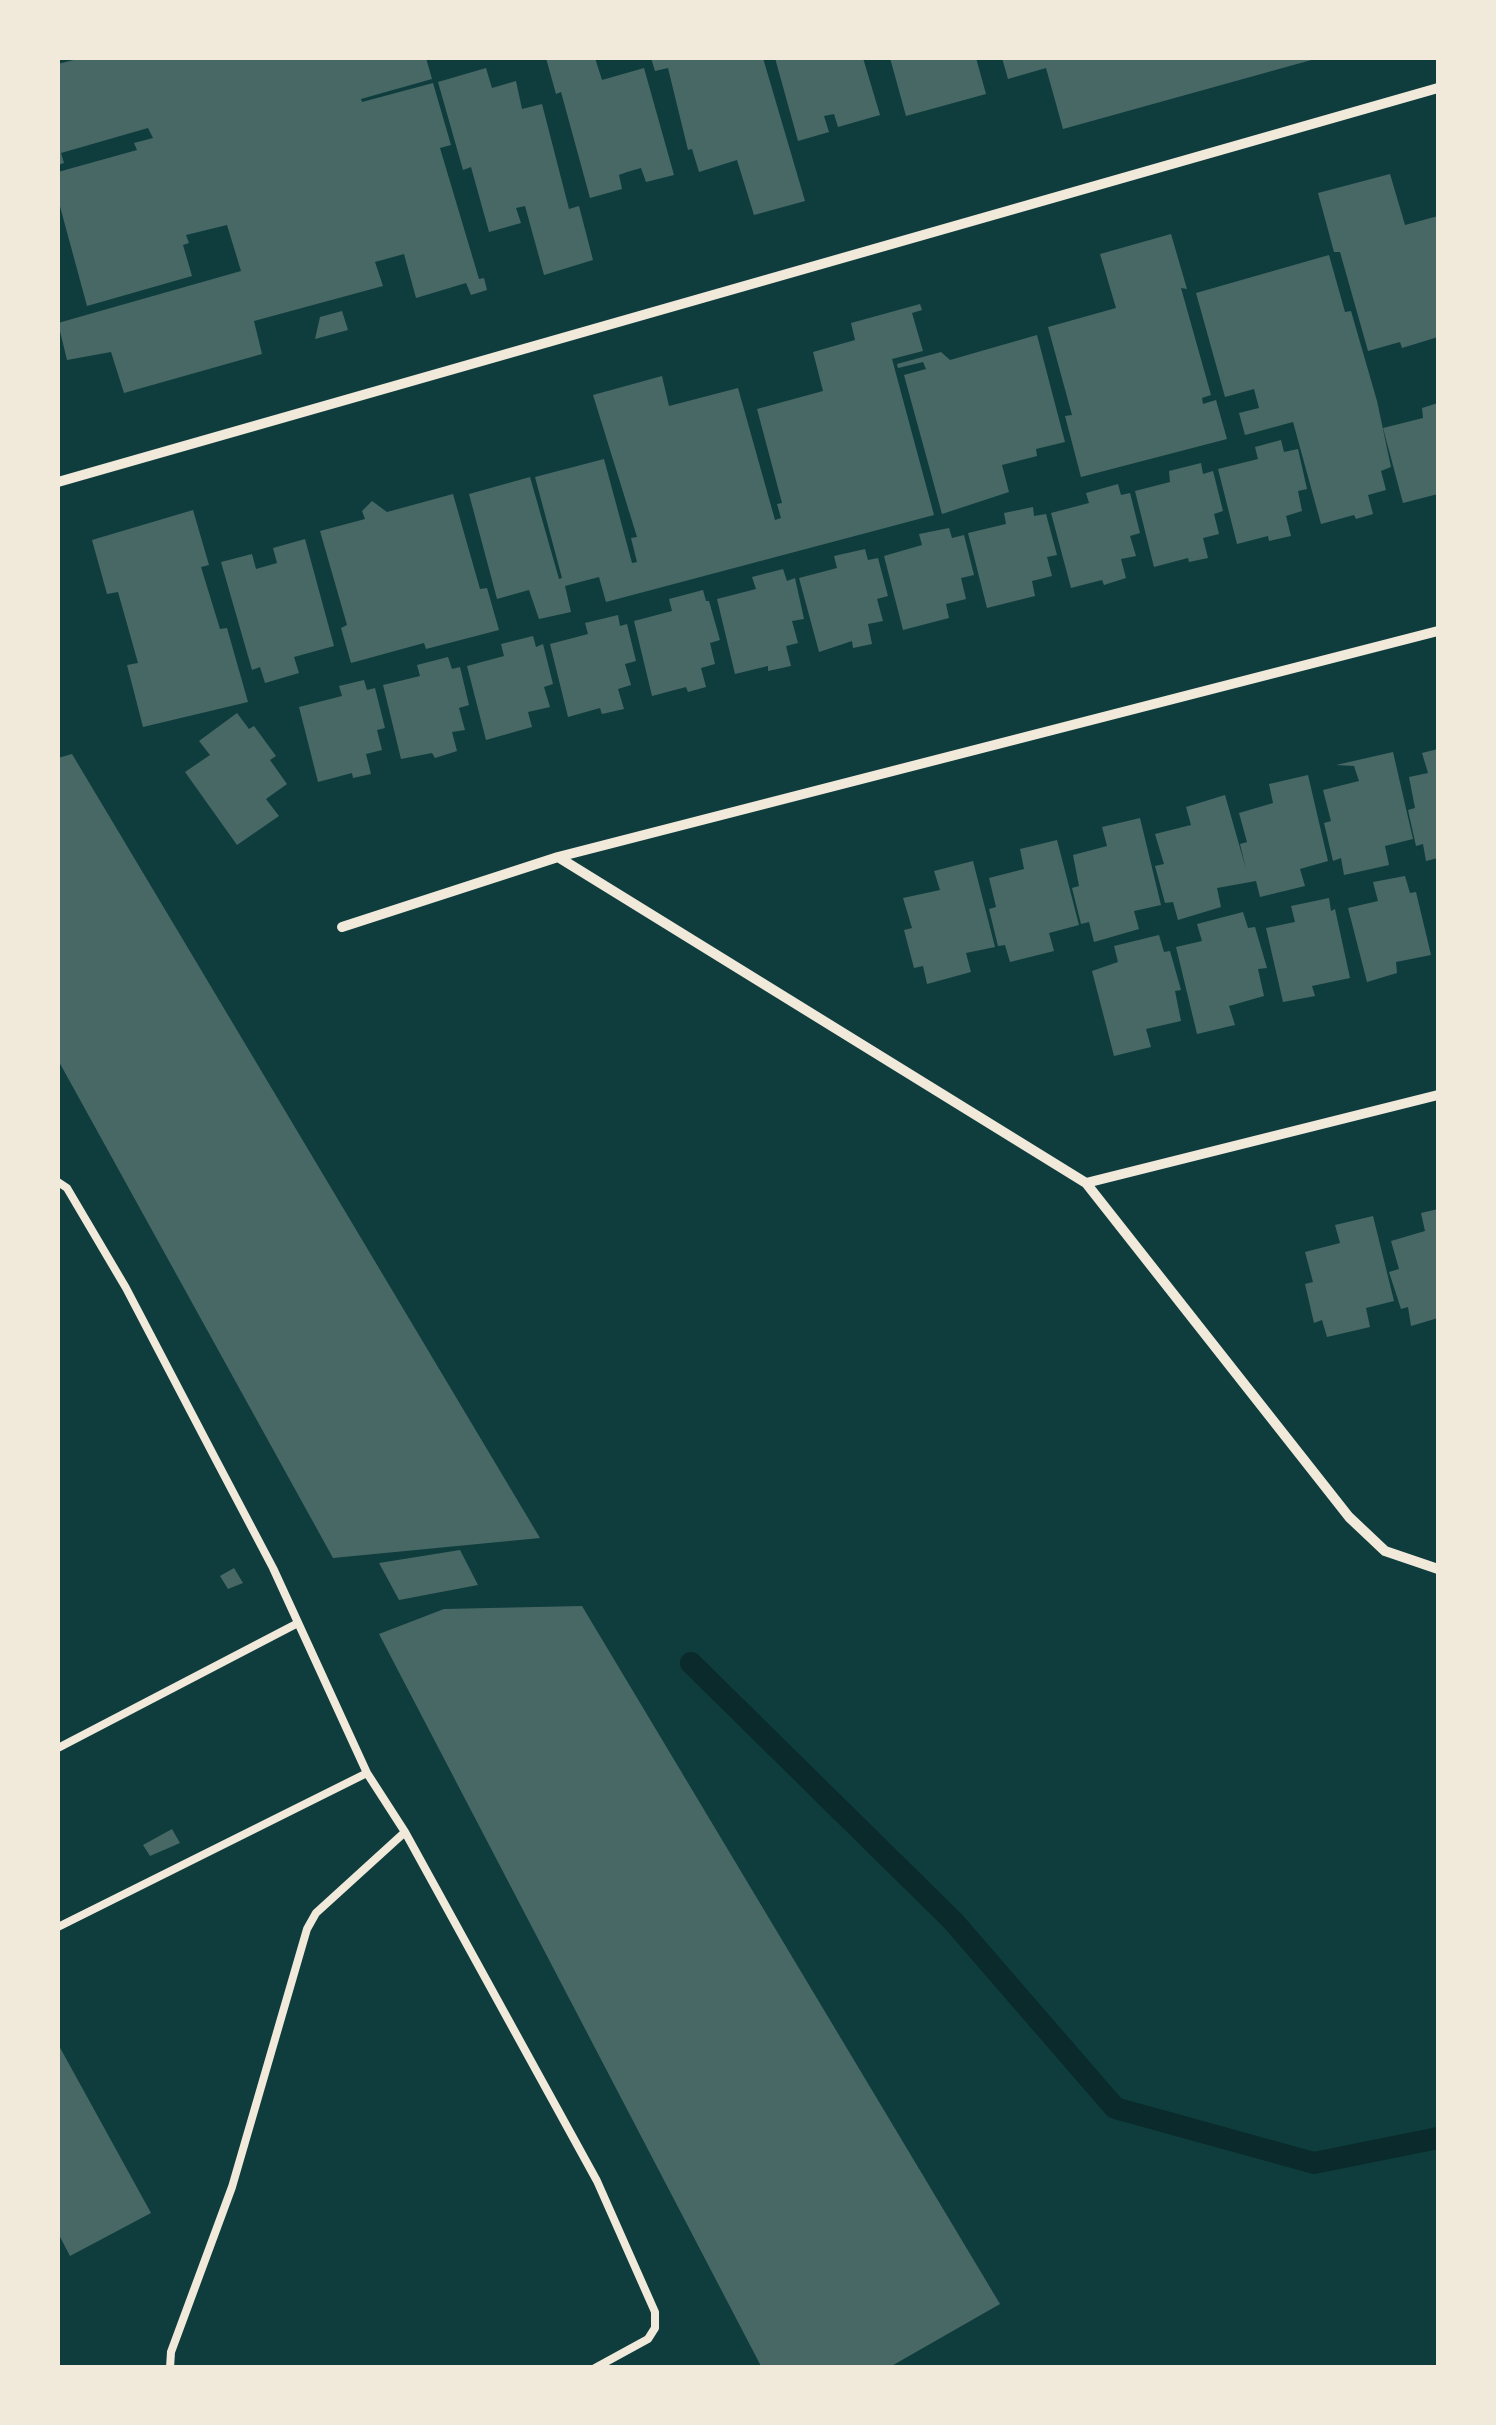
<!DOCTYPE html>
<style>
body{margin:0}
#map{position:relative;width:1496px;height:2425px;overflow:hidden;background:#0f3d3e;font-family:"Archivo Narrow",sans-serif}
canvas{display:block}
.frame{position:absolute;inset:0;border:60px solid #f1e9da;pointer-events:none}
</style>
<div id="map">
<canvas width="1496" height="2425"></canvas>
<div class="frame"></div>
</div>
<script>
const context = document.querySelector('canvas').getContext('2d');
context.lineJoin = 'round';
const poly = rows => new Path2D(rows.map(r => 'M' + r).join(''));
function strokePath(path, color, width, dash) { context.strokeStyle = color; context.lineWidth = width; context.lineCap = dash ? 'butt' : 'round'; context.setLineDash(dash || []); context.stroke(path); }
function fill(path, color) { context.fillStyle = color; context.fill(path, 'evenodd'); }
strokePath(poly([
 [691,1663,953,1921,1115,2108,1314,2163,1438,2138]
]), '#0a2a2b', 22);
fill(poly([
 [81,58,426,58,432,79,361,99,362,102,433,83,451,145,440,148,479,279,484,278,487,290,471,295,466,283,416,298,404,254,375,262,383,286,254,321,262,354,124,393,111,352,67,360,58,323,241,271,227,225,186,235,189,243,183,245,192,276,87,306,58,199,58,172,137,150,134,143,153,138,148,128,61,153,64,163,58,165,58,64],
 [546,58,595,58,602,80,644,68,674,175,646,182,641,168,627,172,619,175,622,189,590,198,561,92,556,94],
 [651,58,763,58,805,201,754,215,737,160,699,172,692,149,688,150,668,68,655,71],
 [775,58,863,58,880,115,838,127,834,114,824,116,829,132,798,141],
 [890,58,976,58,986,94,906,116],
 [1002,58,1315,58,1315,59,1063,129,1046,68,1008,79],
 [486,68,492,88,516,81,522,109,542,104,569,209,579,206,593,260,544,275,525,206,516,208,521,223,489,232,471,167,463,170,438,82],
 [1390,174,1405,225,1438,216,1438,337,1402,348,1400,342,1368,351,1340,252,1334,252,1318,193],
 [1171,234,1187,289,1181,288,1211,395,1202,398,1203,404,1216,400,1227,439,1081,477,1065,416,1072,415,1048,327,1116,308,1100,254],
 [1329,255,1345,312,1351,311,1377,401,1391,467,1381,471,1386,490,1368,495,1373,514,1356,519,1354,515,1321,524,1293,422,1245,435,1239,413,1259,408,1254,389,1225,397,1196,293],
 [920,304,922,310,912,313,923,351,892,359,934,515,606,602,599,577,565,586,571,612,539,619,529,590,497,599,469,494,530,477,559,579,562,578,535,477,604,459,632,563,637,562,631,538,637,537,593,395,662,376,669,406,738,388,775,520,781,518,777,504,782,503,757,409,823,391,813,352,855,340,851,323],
 [342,311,348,330,315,339,320,317],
 [1037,335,1065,442,1036,449,1037,456,1002,465,1009,492,942,514,904,375,926,369,923,362,898,368,897,364,941,352,950,360],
 [1438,403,1438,494,1403,503,1383,428,1423,418,1422,408],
 [1281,440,1284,452,1298,449,1307,489,1298,491,1302,511,1286,516,1291,536,1269,541,1268,536,1237,544,1218,469,1258,459,1255,447],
 [1201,463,1203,474,1213,471,1223,511,1214,514,1219,534,1203,538,1208,558,1189,562,1188,558,1154,567,1135,491,1170,482,1169,471],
 [1118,484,1121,495,1130,493,1140,533,1130,536,1136,556,1121,559,1126,578,1104,585,1102,580,1071,588,1051,513,1089,503,1086,493],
 [453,494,480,589,487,588,499,630,426,649,424,643,351,663,341,628,347,625,320,531,365,519,362,511,372,501,387,512],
 [1033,507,1034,516,1046,514,1057,555,1047,557,1052,576,1032,581,1035,596,987,608,968,533,1006,524,1004,513],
 [193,510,209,565,201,567,220,629,227,628,248,702,143,727,127,665,138,663,118,592,107,594,92,540],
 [949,528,952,538,964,535,974,575,961,578,966,599,946,604,949,618,903,630,884,556,922,545,919,534],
 [305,539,334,646,294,657,299,673,265,683,260,667,252,670,221,562,252,554,256,569,277,563,273,548],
 [865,549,868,560,878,558,888,596,877,599,883,621,868,624,872,644,853,648,852,641,819,652,799,578,837,568,834,556],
 [783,569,787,581,795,578,804,619,792,621,798,643,786,646,791,666,768,671,768,666,735,674,717,599,756,589,752,577],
 [703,590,706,601,709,601,720,640,710,643,715,664,701,668,706,687,688,692,686,687,652,696,634,621,672,611,669,599],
 [618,615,620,626,627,624,636,661,625,664,631,685,618,689,624,709,602,714,600,708,568,717,550,644,588,634,585,623],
 [533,636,536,647,543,644,553,684,544,687,550,707,528,712,532,727,486,740,467,666,504,656,501,644],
 [448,657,452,669,460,667,469,705,459,708,465,730,452,732,457,751,435,758,432,753,401,759,383,685,420,676,417,665],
 [364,680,367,690,375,688,385,728,377,730,382,750,366,754,371,774,353,778,352,773,318,782,299,707,342,696,339,686],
 [237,713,249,729,254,726,276,756,270,760,287,784,266,799,279,816,237,845,185,772,210,755,199,741],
 [1438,749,1438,858,1426,861,1423,844,1416,846,1408,810,1415,808,1409,777,1428,773,1422,753],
 [1393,752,1413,839,1385,846,1389,865,1344,875,1341,858,1333,861,1324,823,1331,821,1323,790,1359,781,1354,766,1336,765],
 [72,754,176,928,540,1538,333,1558,58,1060,58,758],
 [1308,775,1328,861,1300,869,1305,886,1260,897,1256,881,1217,888,1221,907,1178,920,1173,902,1165,903,1155,866,1164,864,1155,834,1191,825,1186,807,1225,795,1246,869,1240,844,1247,842,1239,813,1273,803,1269,784],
 [1140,818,1161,905,1134,911,1139,929,1094,942,1089,922,1081,924,1072,888,1079,886,1073,855,1107,846,1102,827],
 [1057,840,1079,925,1049,933,1054,951,1010,962,1005,945,998,946,989,909,996,907,989,878,1024,869,1020,849],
 [973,861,995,947,966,953,971,972,927,984,923,966,914,968,904,930,912,928,903,898,940,890,934,871],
 [1405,876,1410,893,1416,892,1431,955,1396,962,1397,973,1367,982,1348,908,1378,901,1373,882],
 [1329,898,1331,911,1335,909,1350,978,1312,986,1315,996,1283,1002,1266,928,1295,922,1291,906],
 [1243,912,1248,928,1255,927,1267,968,1258,969,1264,996,1229,1006,1235,1025,1197,1034,1176,947,1202,941,1197,924],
 [1159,935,1164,952,1170,951,1181,990,1175,991,1181,1021,1146,1029,1151,1047,1114,1056,1092,971,1118,962,1114,946],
 [1438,1209,1438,1318,1411,1326,1408,1307,1401,1309,1389,1272,1399,1269,1391,1241,1425,1231,1421,1213],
 [1373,1216,1394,1301,1366,1308,1370,1327,1327,1337,1322,1320,1314,1323,1305,1284,1313,1282,1305,1252,1340,1243,1335,1225],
 [460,1550,478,1585,399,1600,379,1563],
 [234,1568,243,1583,228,1589,220,1576],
 [582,1606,1000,2304,888,2368,762,2368,379,1634,444,1609],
 [172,1829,180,1843,150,1856,143,1845],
 [58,2044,151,2213,70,2256,58,2233]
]), '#486865');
strokePath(poly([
 [58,1182,67,1188,126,1288,215,1458,273,1568,367,1773],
 [58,1748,298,1623],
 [58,1927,367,1773,405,1832,597,2181,655,2312,655,2328,648,2339,595,2368],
 [170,2368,171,2352,232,2187,307,1929,316,1913,405,1832]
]), '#f1e9da', 8);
strokePath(poly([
 [58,482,1438,88],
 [558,857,1086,1183,1349,1517,1385,1551,1438,1569],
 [342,927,558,857,1438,631],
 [1086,1183,1438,1095]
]), '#f1e9da', 10);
</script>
